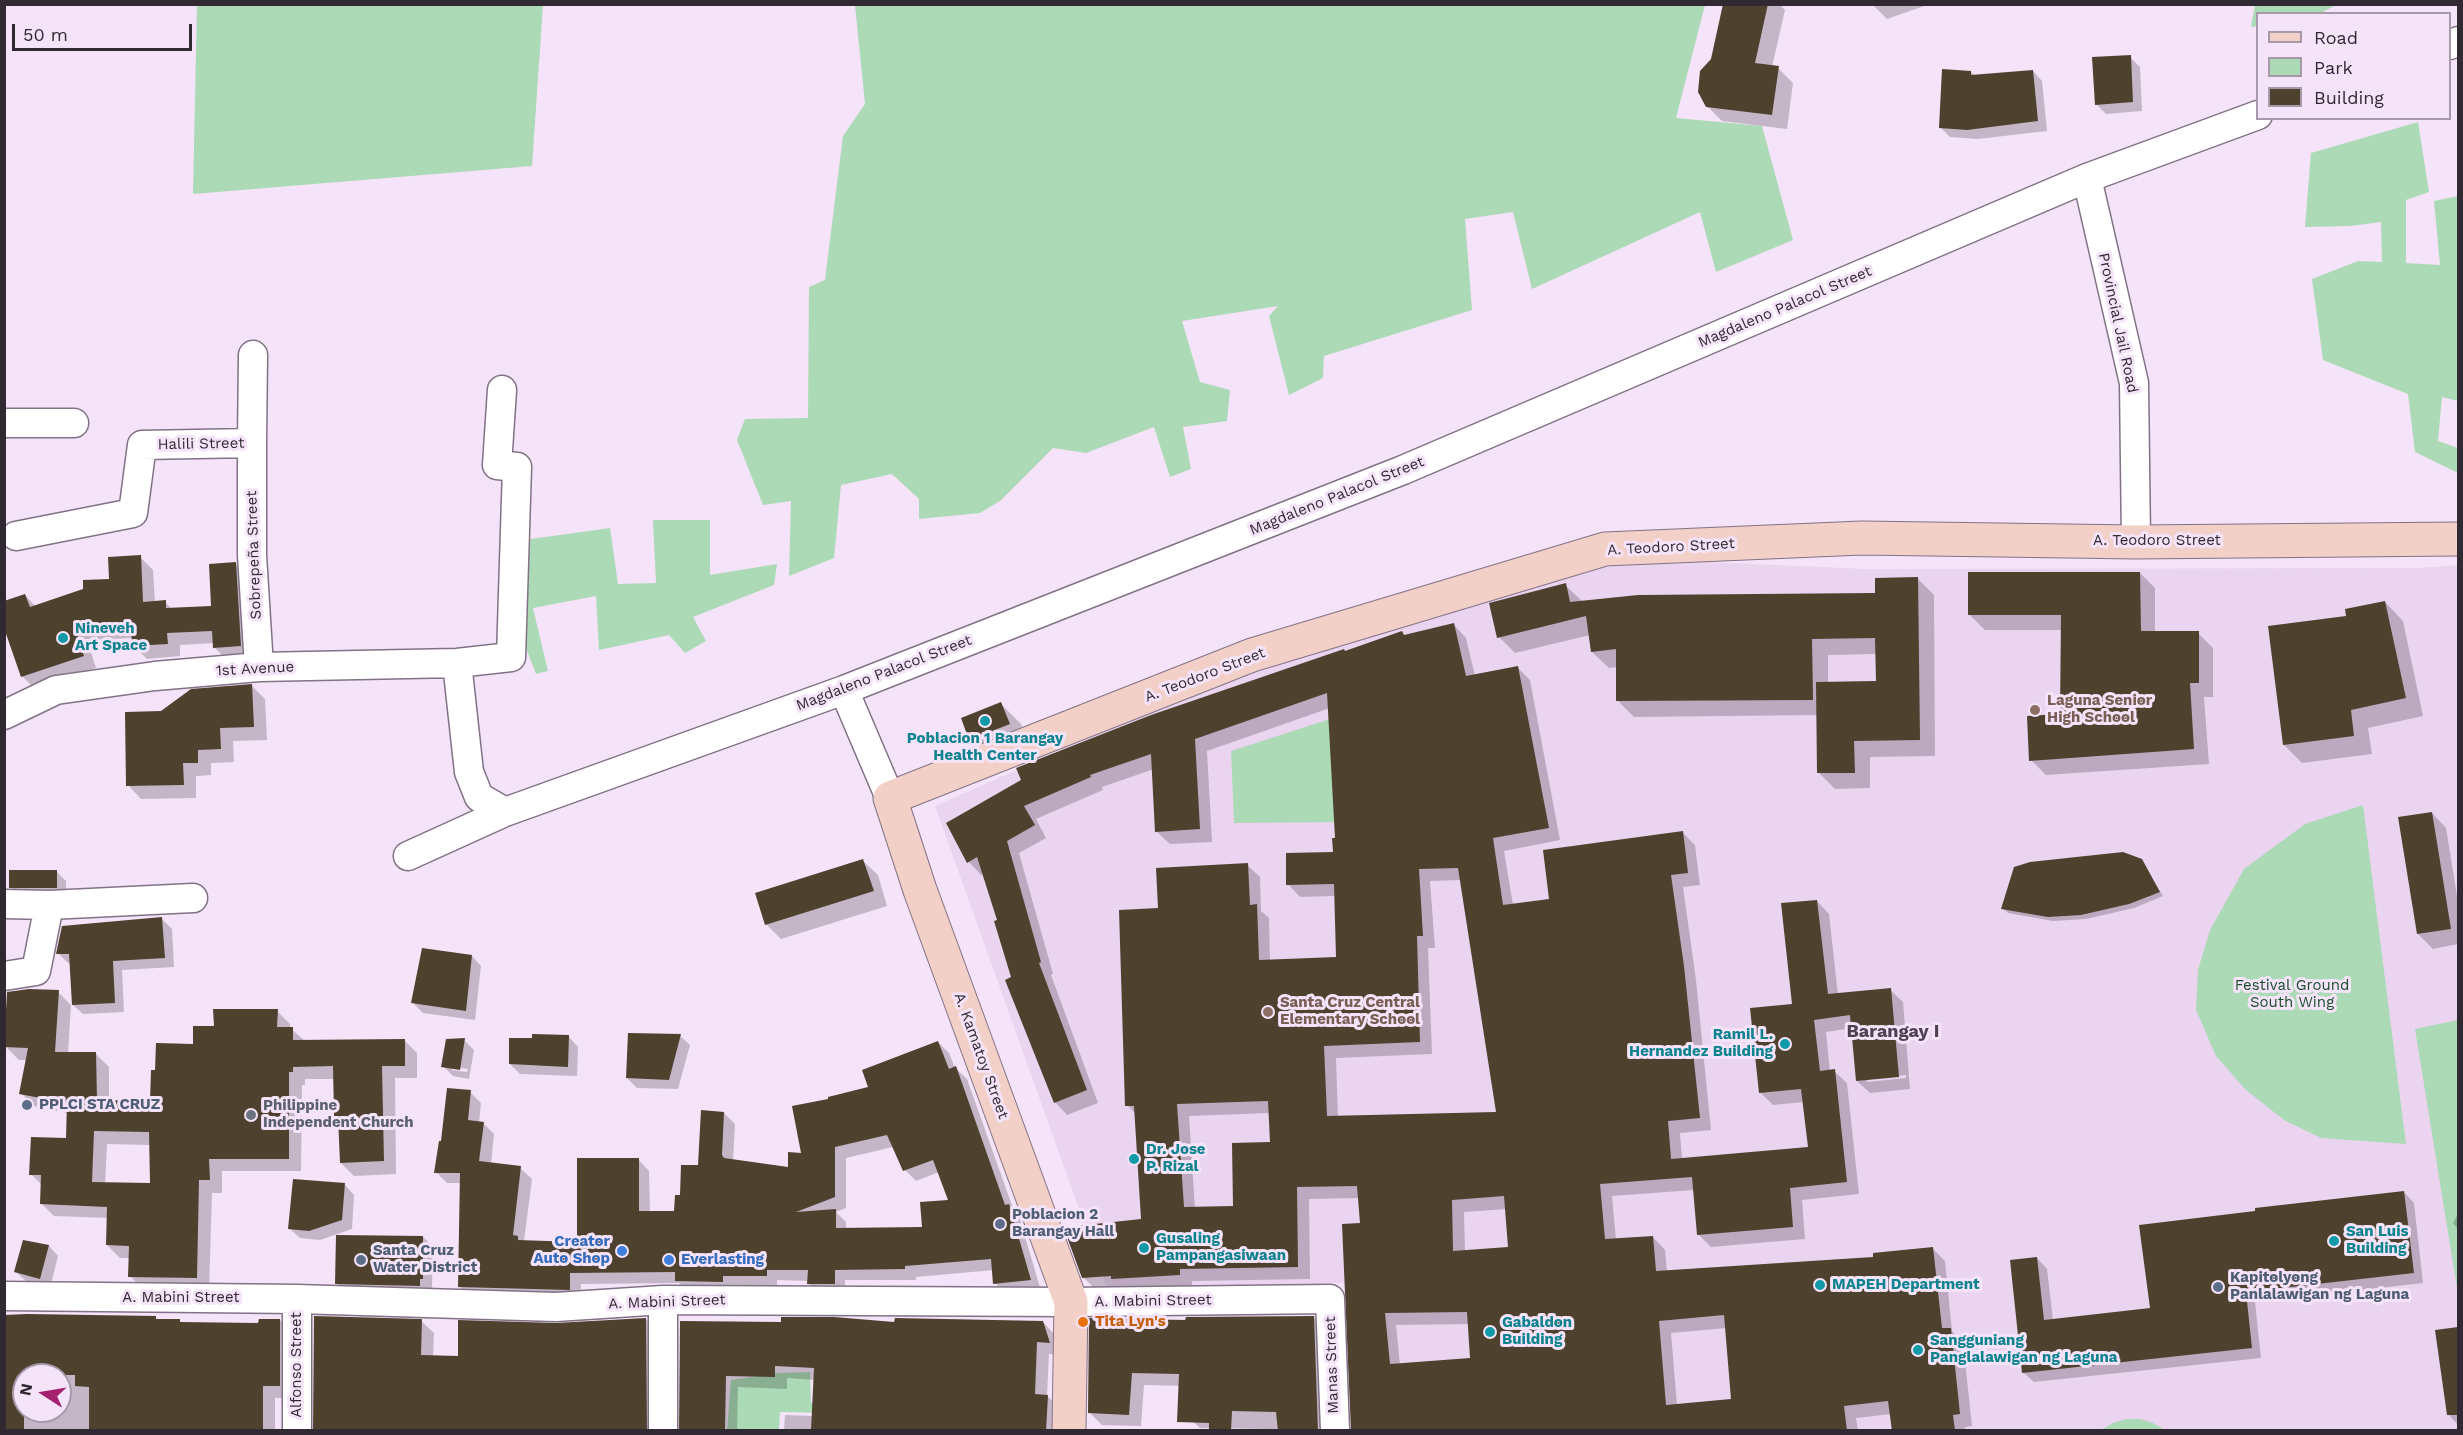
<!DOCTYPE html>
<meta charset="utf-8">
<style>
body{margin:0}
#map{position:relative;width:2463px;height:1435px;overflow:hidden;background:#f5e3f9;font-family:"Work Sans",sans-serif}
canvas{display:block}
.frame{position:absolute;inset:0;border:6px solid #302931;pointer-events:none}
.legend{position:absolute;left:2256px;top:12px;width:195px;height:108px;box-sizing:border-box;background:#f5e3f9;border:2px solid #a699a9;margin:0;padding:8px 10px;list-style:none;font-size:18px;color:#302931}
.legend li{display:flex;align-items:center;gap:12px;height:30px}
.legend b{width:30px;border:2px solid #a699a9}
.north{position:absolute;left:12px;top:1363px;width:60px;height:60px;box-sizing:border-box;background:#f5e3f9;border:2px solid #a699a9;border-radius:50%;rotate:282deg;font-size:16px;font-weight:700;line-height:24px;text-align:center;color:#302931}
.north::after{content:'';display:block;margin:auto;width:21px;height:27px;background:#a4216f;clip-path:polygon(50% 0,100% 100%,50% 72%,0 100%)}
.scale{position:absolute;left:12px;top:24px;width:180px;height:27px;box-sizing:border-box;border:3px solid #302931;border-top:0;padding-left:8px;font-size:18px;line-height:21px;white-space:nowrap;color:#302931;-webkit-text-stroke:4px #f5e3f9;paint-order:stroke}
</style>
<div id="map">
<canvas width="2463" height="1435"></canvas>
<div class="frame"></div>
<ul class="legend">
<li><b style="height:8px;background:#f2d0c7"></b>Road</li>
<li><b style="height:16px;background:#acdab6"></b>Park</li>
<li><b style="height:16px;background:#4e412e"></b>Building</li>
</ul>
<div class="north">N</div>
<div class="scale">50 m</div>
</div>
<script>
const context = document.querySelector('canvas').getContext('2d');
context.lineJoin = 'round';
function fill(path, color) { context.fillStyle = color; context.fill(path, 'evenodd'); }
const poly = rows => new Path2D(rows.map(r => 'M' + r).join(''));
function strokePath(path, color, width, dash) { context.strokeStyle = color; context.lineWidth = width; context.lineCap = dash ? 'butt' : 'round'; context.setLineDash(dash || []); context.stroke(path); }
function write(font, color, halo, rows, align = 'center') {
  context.font = font + ' "Work Sans",sans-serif'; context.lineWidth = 6; context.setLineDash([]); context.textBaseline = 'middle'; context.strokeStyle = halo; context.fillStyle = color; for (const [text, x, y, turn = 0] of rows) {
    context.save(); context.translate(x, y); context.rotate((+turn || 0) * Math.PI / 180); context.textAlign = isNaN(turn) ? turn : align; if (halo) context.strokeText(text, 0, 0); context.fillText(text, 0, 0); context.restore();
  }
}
fill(poly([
 [1640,559,1866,569,2419,568,2458,565,2458,1430,1387,1430,1370,1282,1108,1290,935,806,1216,682,1462,598]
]), '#ebd4f0');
fill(poly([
 [197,5,543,5,532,166,193,194],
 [855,5,1705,5,1676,118,1762,126,1793,240,1716,272,1700,212,1532,289,1513,212,1465,219,1472,310,1324,356,1323,378,1289,395,1269,316,1278,306,1182,321,1200,382,1230,390,1227,421,1183,427,1191,469,1170,477,1154,427,1086,453,1053,448,1000,501,980,513,919,519,919,499,892,474,841,485,834,558,789,576,791,501,763,505,737,440,745,419,808,418,809,287,825,280,843,136,865,104],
 [2255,5,2255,4,2336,5,2321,13,2258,14,2257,26,2251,27],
 [2418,122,2429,192,2406,200,2406,263,2440,265,2434,201,2458,196,2458,401,2442,397,2438,441,2458,448,2458,473,2415,452,2408,394,2323,360,2312,279,2358,261,2382,262,2381,222,2350,226,2305,227,2311,153],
 [653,520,710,520,710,575,777,564,774,585,693,617,706,641,685,653,669,635,599,650,596,596,533,608,548,671,536,674,521,635,524,540,610,528,618,584,656,583],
 [1358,710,1355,822,1234,823,1231,751],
 [2363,805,2406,1144,2321,1138,2284,1120,2246,1090,2216,1056,2196,1010,2198,970,2210,930,2244,869,2305,824],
 [2458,1020,2458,1288,2457,1288,2415,1029],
 [810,1372,811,1403,825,1403,823,1413,780,1412,779,1430,727,1430,731,1380,779,1373],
 [2126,1419,2140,1419,2153,1423,2165,1430,2101,1430,2113,1423]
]), '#acdab6');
fill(poly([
 [1724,4,1779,4,1785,10,1772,67,1778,68,1793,83,1787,129,1722,121,1707,106,1712,60],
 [1872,4,1930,4,1887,19],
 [2130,57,2140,67,2142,111,2106,114,2096,104],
 [2033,71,2042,81,2047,131,1978,139,1950,137,1940,127,1971,72,1975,76],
 [140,557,153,570,155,603,165,602,172,609,213,607,235,564,248,577,253,658,227,660,214,647,214,643,180,645,180,656,147,659,134,646,133,638,87,640,96,668,35,689,23,677,4,624,25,595,36,607,110,580],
 [2140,573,2155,588,2155,632,2198,633,2213,648,2213,697,2204,697,2209,764,2046,775,2031,760,2061,715,2062,630,1985,630,1970,615],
 [1918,579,1934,595,1935,756,1870,757,1870,788,1835,789,1819,773,1818,715,1634,717,1618,701,1618,667,1609,668,1592,652,1590,635,1515,653,1499,637,1565,585,1582,601,1877,594],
 [1877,654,1877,682,1828,683,1828,655],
 [2385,602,2403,621,2423,716,2368,728,2372,754,2302,763,2284,745,2348,618],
 [1454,625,1466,638,1475,676,1518,668,1530,680,1560,840,1504,851,1513,905,1551,900,1682,832,1695,845,1700,885,1683,887,1696,980,1711,1130,1680,1133,1682,1159,1809,1148,1804,1102,1773,1105,1760,1092,1794,1005,1817,901,1829,914,1838,995,1890,990,1903,1002,1910,1089,1870,1093,1857,1081,1853,1028,1826,1032,1830,1071,1834,1071,1847,1083,1859,1194,1802,1200,1805,1239,1711,1247,1698,1234,1694,1190,1612,1196,1616,1240,1653,1237,1665,1250,1667,1272,1875,1259,1932,1248,1945,1261,1952,1331,1963,1342,1972,1426,1965,1427,1965,1430,1893,1430,1891,1414,1856,1418,1858,1430,1353,1430,1361,1225,1360,1198,1309,1199,1310,1279,1192,1281,1192,1287,1096,1290,1083,1277,1142,1221,1136,1114,1127,1105,1159,910,1247,865,1260,877,1261,911,1269,918,1270,961,1337,958,1336,896,1300,897,1288,884,1334,853,1336,840,1330,708,1207,751,1212,842,1170,844,1157,832,1154,769,1102,787,1103,790,1036,819,1046,838,1019,853,1053,974,1051,975,1098,1103,1067,1115,1055,1102,1013,978,999,921,984,873,981,875,969,862,948,824,1346,653],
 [1462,880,1497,1114,1338,1117,1336,1058,1432,1054,1428,948,1435,948,1430,881],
 [1906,1075,1906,1078,1867,1082,1867,1079],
 [1270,1113,1272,1144,1234,1208,1195,1209,1189,1116],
 [1507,1209,1510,1249,1465,1252,1464,1212],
 [1469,1324,1472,1359,1400,1365,1396,1325],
 [1727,1328,1732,1400,1677,1405,1671,1333],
 [252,686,265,699,267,740,233,741,234,762,211,763,211,775,196,776,196,798,141,799,128,785,161,713],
 [1001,704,1021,724,1028,744,990,759,970,739],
 [2432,813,2446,828,2458,902,2458,944,2433,949,2418,934],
 [863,861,878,875,887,906,781,939,766,924],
 [2141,861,2163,896,2134,908,2086,919,2053,921,2008,913,2003,908],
 [56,871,66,881,66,897,20,897,10,887],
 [162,919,172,929,174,967,122,970,124,1012,83,1014,73,1005,71,963,68,963,58,953],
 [472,956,481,966,475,1020,423,1013,413,1003],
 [58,992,71,1005,68,1054,96,1054,109,1067,109,1102,151,1103,157,1071,195,1045,215,1027,277,1011,290,1024,290,1028,305,1041,404,1040,417,1053,417,1078,395,1078,396,1174,354,1176,341,1163,340,1119,336,1116,335,1079,305,1079,305,1085,302,1085,301,1171,222,1171,222,1193,212,1193,209,1291,143,1289,130,1276,130,1258,120,1258,107,1245,108,1218,54,1216,41,1203,42,1185,31,1174,68,1140,68,1113,34,1106,21,1093,28,1060,19,1060,6,1047],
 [107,1144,150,1145,152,1185,105,1184],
 [680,1036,690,1045,678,1089,637,1088,627,1078],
 [569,1037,578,1047,577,1076,520,1074,510,1064],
 [464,1040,474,1050,469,1079,453,1076,443,1066],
 [452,1067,468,1069,467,1072,452,1070],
 [938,1042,949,1053,955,1068,967,1079,1014,1211,1019,1216,1041,1291,1006,1294,995,1283,994,1270,916,1277,916,1280,845,1280,845,1295,820,1295,809,1284,809,1281,777,1280,777,1286,688,1291,679,1283,581,1284,580,1300,471,1298,460,1287,461,1183,447,1183,436,1172,470,1092,481,1103,479,1123,483,1123,494,1134,491,1164,520,1168,532,1179,524,1241,579,1244,638,1159,649,1171,650,1213,676,1213,724,1113,735,1124,733,1161,789,1169,802,1154,830,1100,870,1088],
 [893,1147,905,1170,916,1181,939,1172,950,1201,924,1229,846,1230,846,1222,836,1212,846,1208,846,1158],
 [345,1185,354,1195,352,1229,320,1240,300,1238,290,1229],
 [2404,1192,2414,1203,2423,1283,2255,1302,2261,1358,2034,1382,2023,1372,2037,1258,2047,1269,2053,1320,2151,1310,2257,1212],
 [2458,1214,2458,1229,2453,1223],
 [423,1237,433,1247,432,1288,430,1288,429,1295,346,1293,337,1283],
 [49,1246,58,1256,50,1288,26,1281,16,1272],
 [4,1316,155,1317,158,1320,179,1320,182,1323,260,1324,280,1320,292,1333,292,1398,275,1398,275,1430,4,1430],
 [24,1375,60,1375,60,1411,24,1411],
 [1314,1317,1326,1330,1330,1430,1200,1428,1187,1416,1186,1386,1144,1385,1141,1426,1102,1425,1090,1413,1187,1321],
 [646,1319,658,1332,658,1430,315,1430,421,1321,434,1333,433,1357,459,1358,556,1325],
 [1043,1322,1055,1335,1061,1355,1049,1354,1047,1396,1062,1409,1061,1430,784,1430,785,1415,813,1416,815,1380,787,1378,787,1389,738,1387,737,1430,681,1430,681,1323],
 [2458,1328,2458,1425,2448,1414,2437,1332]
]), '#0003');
fill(poly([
 [1723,4,1768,4,1755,63,1779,66,1772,115,1706,107,1698,92,1700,71,1711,59],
 [2131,55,2133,102,2095,105,2092,57],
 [1942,69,1971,71,1971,75,2033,70,2038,121,1967,130,1939,128],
 [141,555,143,602,166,600,166,608,211,606,209,564,236,562,241,646,213,648,212,631,167,633,168,644,132,646,131,625,75,628,84,656,21,677,4,628,4,601,25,594,30,607,83,589,83,580,109,579,108,557],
 [1968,572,2140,572,2141,631,2199,631,2199,683,2190,683,2194,749,2029,761,2027,716,2060,714,2061,615,1968,615],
 [1918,577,1920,740,1854,741,1855,773,1817,773,1816,682,1876,681,1875,638,1812,639,1813,700,1616,701,1616,649,1591,652,1586,616,1497,638,1489,603,1566,583,1570,602,1638,595,1875,593,1875,578],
 [2385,601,2406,698,2351,710,2354,736,2283,745,2268,626,2346,616,2345,609],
 [1454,623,1466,676,1518,666,1549,828,1493,838,1503,905,1549,899,1543,850,1683,831,1688,873,1671,875,1684,966,1700,1118,1668,1121,1671,1159,1808,1147,1801,1089,1759,1093,1750,1008,1792,1004,1781,903,1817,900,1828,994,1891,988,1899,1077,1856,1081,1850,1015,1814,1020,1820,1071,1835,1069,1847,1182,1790,1188,1793,1227,1697,1235,1692,1177,1600,1184,1605,1239,1653,1236,1656,1271,1873,1257,1873,1253,1933,1247,1942,1328,1951,1328,1960,1414,1953,1415,1955,1431,1892,1431,1888,1401,1844,1406,1847,1431,1351,1431,1342,1224,1360,1223,1357,1186,1297,1187,1298,1267,1180,1269,1180,1275,1111,1279,1111,1276,1082,1278,1067,1237,1067,1227,1141,1219,1134,1106,1125,1106,1119,910,1158,908,1156,868,1248,863,1250,905,1257,904,1259,960,1336,957,1334,884,1286,885,1286,853,1333,852,1332,838,1335,838,1327,693,1195,739,1200,829,1155,832,1151,754,1090,775,1091,777,1024,806,1035,825,1007,841,1041,962,1039,963,1087,1090,1054,1103,1005,980,1011,977,994,921,997,920,977,857,967,863,946,823,1021,780,1016,768,1151,715,1344,649,1345,651,1402,631,1404,635],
 [1458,868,1496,1112,1327,1116,1324,1046,1420,1042,1417,936,1423,936,1419,869],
 [1268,1101,1270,1142,1232,1143,1233,1206,1184,1207,1177,1104],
 [1504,1196,1508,1247,1453,1251,1452,1200],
 [1467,1312,1470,1358,1390,1364,1385,1313],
 [1724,1315,1731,1399,1666,1405,1659,1321],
 [252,684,254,727,220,728,221,749,198,750,198,763,183,763,184,785,126,786,125,712,161,711,191,689],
 [1001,702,1010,724,969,740,961,718],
 [2432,812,2451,929,2417,934,2398,817],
 [2123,852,2142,859,2160,892,2129,904,2081,915,2048,917,2001,909,2014,867,2030,862],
 [863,859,874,891,765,925,755,893],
 [9,870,57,870,57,888,9,888],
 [162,917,165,958,113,961,115,1003,72,1005,69,954,56,954,62,926],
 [422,948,472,955,466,1011,411,1003],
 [29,989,59,990,55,1052,96,1052,97,1100,150,1101,151,1070,155,1070,156,1043,193,1044,193,1026,214,1026,213,1009,278,1009,277,1027,293,1027,293,1040,405,1039,405,1066,382,1066,384,1161,340,1163,338,1116,334,1116,333,1066,293,1067,293,1072,289,1072,289,1159,209,1159,210,1180,199,1180,197,1278,128,1277,129,1246,106,1245,107,1207,40,1204,41,1175,29,1175,31,1137,66,1138,67,1103,19,1094,28,1048,4,1047,7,992],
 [94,1131,149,1132,150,1183,92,1182],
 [628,1033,681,1034,669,1080,626,1078],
 [532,1034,569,1035,568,1067,509,1064,509,1038,532,1038],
 [465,1038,460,1070,441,1067,446,1039],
 [938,1041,949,1069,956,1066,1005,1205,1009,1204,1031,1280,993,1284,991,1259,905,1266,905,1269,835,1270,835,1284,807,1284,808,1270,767,1270,767,1276,723,1276,723,1282,675,1281,675,1272,570,1273,570,1290,458,1287,460,1173,434,1173,439,1141,441,1141,447,1088,471,1090,468,1120,484,1122,479,1161,521,1166,513,1235,518,1236,518,1240,577,1242,577,1158,639,1158,639,1211,674,1211,675,1195,680,1195,681,1165,698,1165,701,1110,724,1112,722,1155,724,1158,788,1167,788,1152,801,1153,792,1106,828,1099,828,1097,868,1087,862,1070],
 [887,1135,903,1171,933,1160,948,1200,920,1202,922,1227,836,1228,836,1209,796,1212,835,1197,835,1147],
 [293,1179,345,1183,342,1220,309,1231,288,1229],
 [2404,1191,2414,1273,2246,1292,2252,1348,2022,1373,2010,1260,2037,1257,2044,1320,2150,1308,2139,1225,2255,1211,2255,1208],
 [336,1235,423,1236,423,1279,420,1279,420,1286,335,1284],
 [23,1240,49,1245,40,1279,14,1272],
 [27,1314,156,1316,156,1319,180,1319,180,1322,258,1323,259,1319,280,1319,280,1386,263,1386,263,1431,89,1431,89,1387,75,1386,75,1375,24,1375,24,1431,4,1431,4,1315],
 [314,1316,422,1319,421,1355,458,1356,458,1320,556,1323,646,1318,647,1431,313,1431],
 [1314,1316,1318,1431,1278,1431,1276,1412,1232,1411,1231,1431,1209,1431,1209,1423,1177,1422,1179,1374,1132,1373,1129,1415,1088,1413,1089,1318,1185,1320,1186,1317],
 [781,1317,834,1317,894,1322,895,1318,1043,1321,1050,1343,1037,1342,1035,1394,1048,1395,1046,1431,811,1431,814,1368,775,1366,775,1377,726,1376,725,1431,679,1431,680,1321,781,1322],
 [2458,1327,2458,1415,2447,1415,2435,1330]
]), '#4e412e');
const street = poly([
 [2450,45,2458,41],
 [2087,178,2134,383,2136,542],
 [4,423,74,423],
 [252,443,252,555,259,667],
 [16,536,133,513,142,445,252,443,253,355],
 [457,663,469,772,479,797,505,812],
 [844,690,890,798],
 [4,715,56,690,155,676,259,667,457,663,511,657,517,467,497,465,502,390],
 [408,856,505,812,844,690,1403,470,2087,178,2258,115],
 [4,904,49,905,193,898],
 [4,976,36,971,49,905],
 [4,1296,297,1299,556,1307,663,1300,1071,1302,1330,1299,1335,1430],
 [297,1430,297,1299],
 [663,1430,663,1300]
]);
const secondary = poly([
 [1069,1430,1071,1302,920,890,890,798,1252,655,1605,549,1862,538,2136,542,2458,539]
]);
strokePath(street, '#827285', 31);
strokePath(secondary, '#827285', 35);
strokePath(street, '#fff', 28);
strokePath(secondary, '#f2d0c7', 33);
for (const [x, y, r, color] of [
 [63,638,6,"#0f9aa8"],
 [2035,710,6,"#8d6e63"],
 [985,721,6,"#0f9aa8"],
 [1268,1012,6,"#8d6e63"],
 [1785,1044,6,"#0f9aa8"],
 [27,1105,6,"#5c6f8a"],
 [251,1115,6,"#6b7280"],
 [1134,1159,6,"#0f9aa8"],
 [1000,1224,6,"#5c6f8a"],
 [2334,1241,6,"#0f9aa8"],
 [1144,1248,6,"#0f9aa8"],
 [622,1251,6,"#3f7fe0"],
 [361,1260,6,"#5c6f8a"],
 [669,1260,6,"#3f7fe0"],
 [1820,1285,6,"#0f9aa8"],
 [2218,1287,6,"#5c6f8a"],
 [1083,1322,6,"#e8710a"],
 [1490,1332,6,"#0f9aa8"],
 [1918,1350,6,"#0f9aa8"]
]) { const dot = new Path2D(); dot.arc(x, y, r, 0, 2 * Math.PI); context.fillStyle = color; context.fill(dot); strokePath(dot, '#f5e3f9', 2); }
write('15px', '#302931', '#f5e3f9', [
 ["Magdaleno Palacol Street",1785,307,-23],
 ["Provincial Jail Road",2118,323,78],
 ["Halili Street",201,444,-1],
 ["Magdaleno Palacol Street",1337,496,-22],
 ["A. Teodoro Street",2157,541],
 ["A. Teodoro Street",1671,547,-3],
 ["Sobrepeña Street",254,555,-92],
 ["1st Avenue",255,669,-3],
 ["Magdaleno Palacol Street",884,673,-21],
 ["A. Teodoro Street",1205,675,-21],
 ["A. Kamatoy Street",981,1056,70],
 ["A. Mabini Street",181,1298],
 ["A. Mabini Street",1153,1301,-1],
 ["A. Mabini Street",667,1302,-2],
 ["Alfonso Street",297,1365,-90],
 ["Manas Street",1332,1365,-92]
]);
write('bold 15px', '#0d838f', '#f5e3f9', [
 ["Nineveh",75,629],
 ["Art Space",75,646],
 ["Poblacion 1 Barangay",985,739,"center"],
 ["Health Center",985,756,"center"],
 ["Ramil L.",1773,1035,"right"],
 ["Hernandez Building",1773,1052,"right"],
 ["Dr. Jose",1146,1150],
 ["P. Rizal",1146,1167],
 ["San Luis",2346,1232],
 ["Building",2346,1249],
 ["Gusaling",1156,1239],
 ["Pampangasiwaan",1156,1256],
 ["MAPEH Department",1832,1285],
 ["Gabaldon",1502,1323],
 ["Building",1502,1340],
 ["Sangguniang",1930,1341],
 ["Panglalawigan ng Laguna",1930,1358]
], 'left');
write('bold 15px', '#785e54', '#f5e3f9', [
 ["Laguna Senior",2047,701],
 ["High School",2047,718],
 ["Santa Cruz Central",1280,1003],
 ["Elementary School",1280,1020]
], 'left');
write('15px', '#184e2a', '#f5e3f9', [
 ["Festival Ground",2292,986],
 ["South Wing",2292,1003]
]);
write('bold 15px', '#4e5e75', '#f5e3f9', [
 ["PPLCI STA CRUZ",39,1105],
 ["Poblacion 2",1012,1215],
 ["Barangay Hall",1012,1232],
 ["Santa Cruz",373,1251],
 ["Water District",373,1268],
 ["Kapitolyong",2230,1278],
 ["Panlalawigan ng Laguna",2230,1295]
], 'left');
write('bold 15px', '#5b616d', '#f5e3f9', [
 ["Philippine",263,1106],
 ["Independent Church",263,1123]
], 'left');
write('bold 15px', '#366cbe', '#f5e3f9', [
 ["Creator",610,1242],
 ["Auto Shop",610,1259],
 ["Everlasting",681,1260,"left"]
], 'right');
write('bold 15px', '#c56008', '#f5e3f9', [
 ["Tita Lyn's",1095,1322]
], 'left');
write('bold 18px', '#4f4052', '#f5e3f9', [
 ["Barangay I",1893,1032]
]);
</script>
